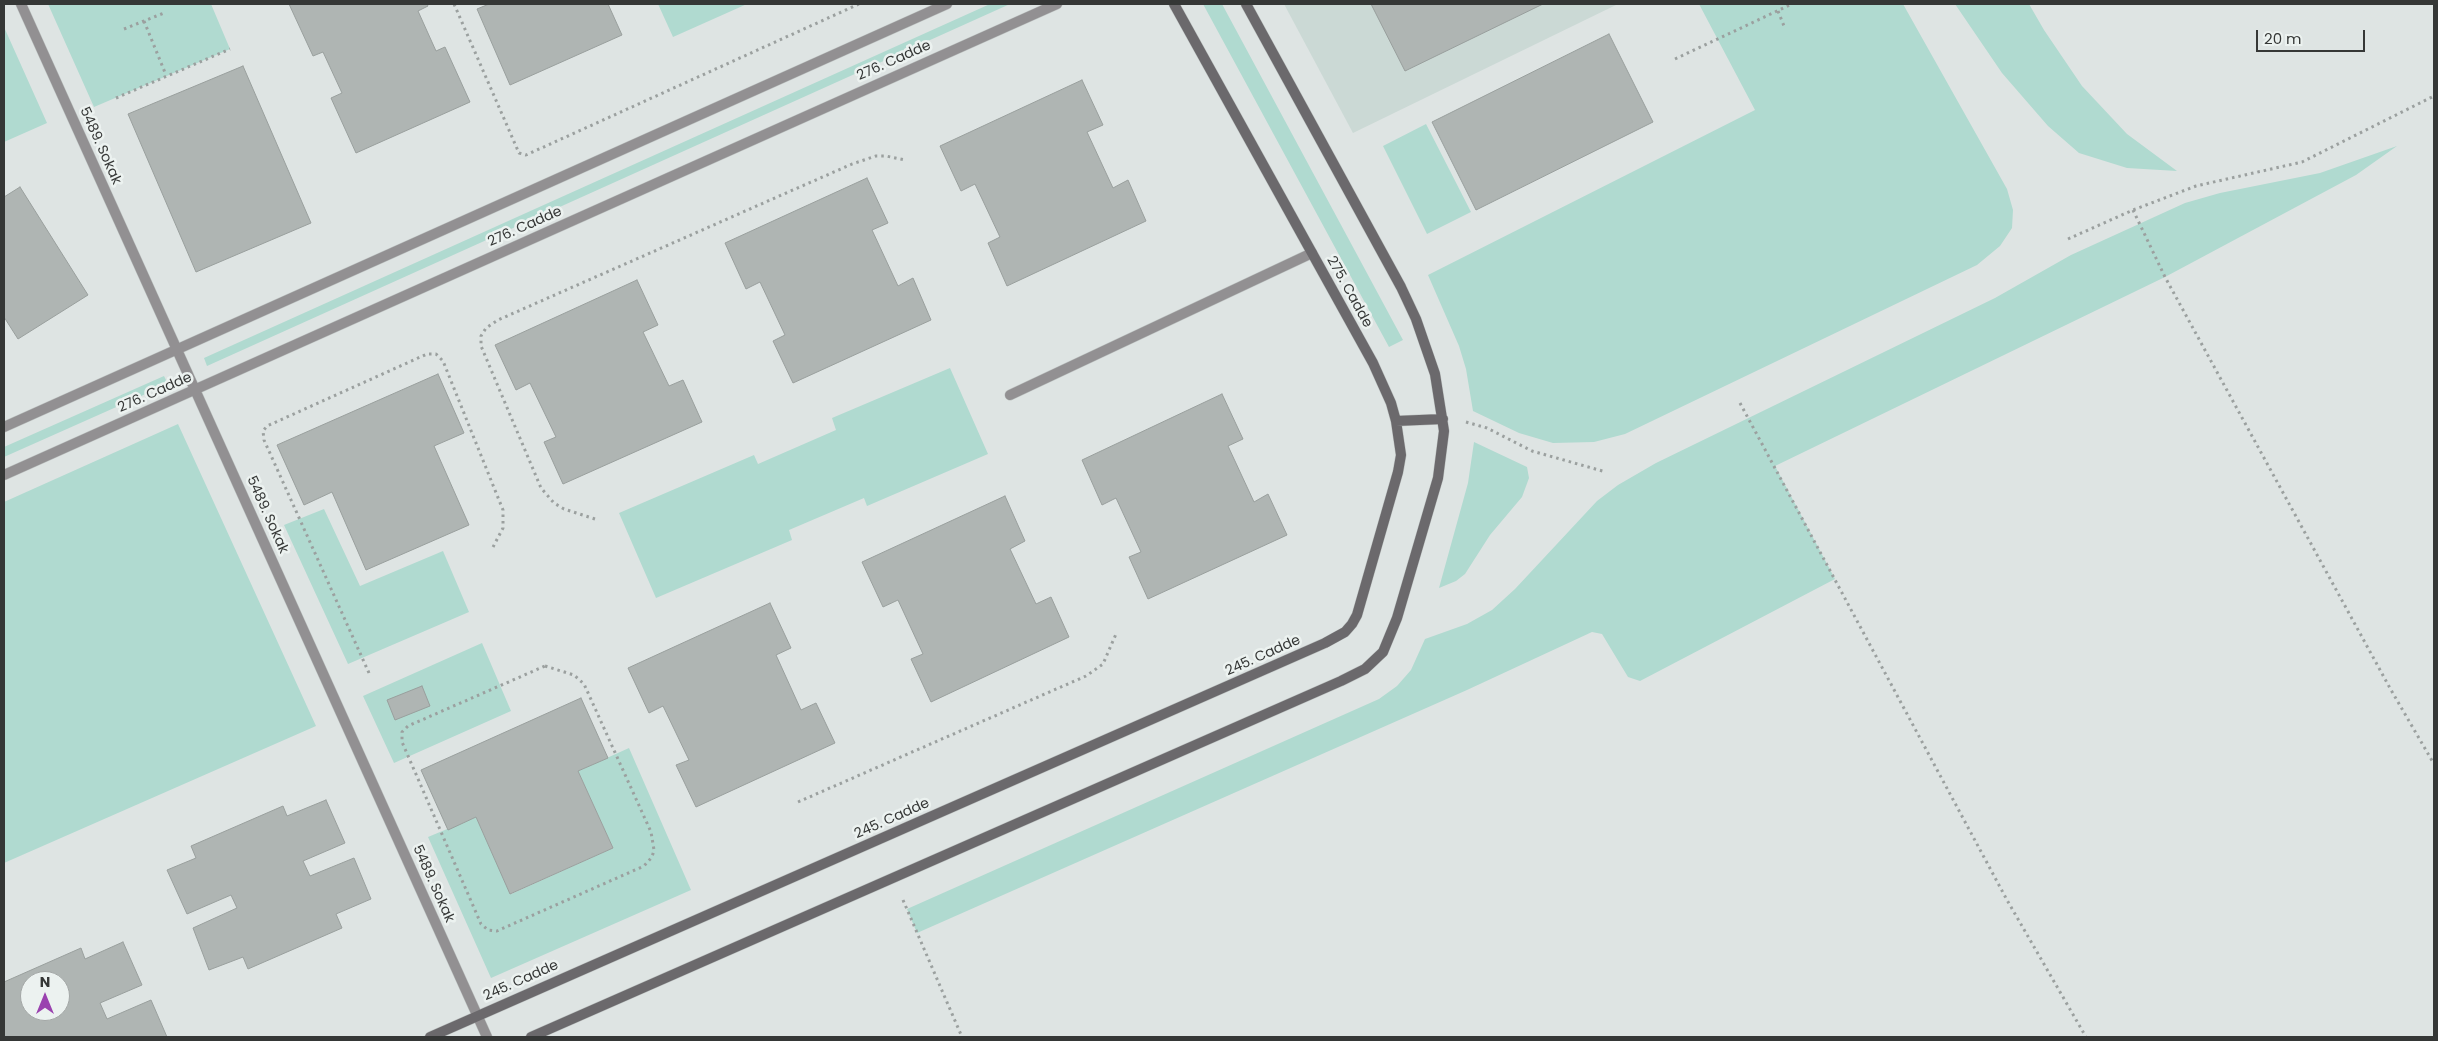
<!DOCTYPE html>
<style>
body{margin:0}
#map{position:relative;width:2438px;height:1041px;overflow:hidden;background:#dee4e3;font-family:Poppins,sans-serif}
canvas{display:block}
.frame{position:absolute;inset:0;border:5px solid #353736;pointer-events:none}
.north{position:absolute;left:20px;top:971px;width:50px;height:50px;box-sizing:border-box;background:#ecf2f0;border:1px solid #a3a7a6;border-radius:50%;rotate:0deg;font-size:14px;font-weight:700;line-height:20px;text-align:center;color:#353736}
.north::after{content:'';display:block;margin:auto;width:18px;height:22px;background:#9a42af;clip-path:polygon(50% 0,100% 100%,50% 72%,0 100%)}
.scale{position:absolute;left:2256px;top:30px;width:109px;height:22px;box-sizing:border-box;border:2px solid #353736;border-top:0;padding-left:6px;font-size:15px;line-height:18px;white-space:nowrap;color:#353736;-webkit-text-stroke:4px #ecf2f0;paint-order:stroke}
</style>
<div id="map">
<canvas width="2438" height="1041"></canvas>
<div class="frame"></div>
<div class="north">N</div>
<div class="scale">20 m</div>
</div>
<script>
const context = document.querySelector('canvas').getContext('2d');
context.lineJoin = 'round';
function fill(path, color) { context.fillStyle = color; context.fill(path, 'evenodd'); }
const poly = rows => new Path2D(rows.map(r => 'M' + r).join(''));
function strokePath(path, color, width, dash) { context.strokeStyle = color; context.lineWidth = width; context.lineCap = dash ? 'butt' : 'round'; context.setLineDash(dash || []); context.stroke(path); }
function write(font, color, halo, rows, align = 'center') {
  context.font = font + ' Poppins,sans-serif'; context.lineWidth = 5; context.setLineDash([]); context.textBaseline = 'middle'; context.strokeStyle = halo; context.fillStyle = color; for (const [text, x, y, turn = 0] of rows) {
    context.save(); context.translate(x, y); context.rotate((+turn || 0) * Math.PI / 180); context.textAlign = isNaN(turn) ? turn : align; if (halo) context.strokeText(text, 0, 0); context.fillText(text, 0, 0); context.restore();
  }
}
fill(poly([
 [1284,4,1618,4,1353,133]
]), '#cbd9d5');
fill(poly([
 [48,4,211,4,230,49,94,107],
 [658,4,747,4,673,37],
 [990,4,1010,4,207,366,204,358],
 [1203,4,1222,4,1403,340,1389,347],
 [1699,4,1903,4,2007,189,2013,210,2012,228,2000,246,1977,265,1625,434,1594,442,1553,443,1519,433,1473,411,1466,369,1459,346,1428,275,1755,110],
 [1955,4,2029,4,2044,30,2082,86,2127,134,2177,171,2127,168,2079,153,2048,126,2002,73],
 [4,27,47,123,4,142],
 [1426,124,1471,212,1427,234,1383,146],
 [2397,146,2356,175,2165,277,1775,466,1835,579,1640,681,1628,677,1602,634,1592,632,1467,690,917,933,907,909,1379,699,1397,686,1411,670,1425,639,1467,624,1492,610,1515,589,1597,501,1618,485,1656,463,1995,298,2071,255,2185,203,2220,193,2320,173],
 [950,368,988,454,867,506,864,498,789,530,792,540,656,598,619,513,754,455,758,464,836,430,832,418],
 [164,376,168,384,4,457,4,447],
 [178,424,316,726,4,863,4,502],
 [1474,442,1527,467,1529,478,1522,497,1490,535,1465,574,1456,581,1439,588,1468,483],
 [324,509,360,586,443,551,469,612,348,664,284,525],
 [482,643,511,711,394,763,363,696],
 [629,748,691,890,491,978,428,837,476,817,511,894,613,848,578,771]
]), '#b0dad0');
const building = poly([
 [289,4,427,4,428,6,418,11,436,51,445,47,470,102,356,153,331,98,342,93,323,52,313,56,289,4],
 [489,4,608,4,622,35,510,85,477,9,489,4],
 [1371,4,1543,4,1405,71,1371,4],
 [1609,34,1653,122,1476,210,1432,122,1609,34],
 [243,66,311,223,196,272,128,114,243,66],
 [1082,80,1103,125,1087,132,1113,188,1128,180,1146,221,1007,286,988,243,1000,237,975,184,961,191,940,146,1082,80],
 [867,178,888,223,872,230,898,286,913,278,931,320,793,383,773,341,785,335,760,282,746,289,725,243,867,178],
 [20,187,88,295,18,339,4,317,4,197,20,187],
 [637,280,658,325,643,332,669,386,683,380,702,422,563,484,544,442,556,437,530,383,516,390,495,345,637,280],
 [438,374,464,433,434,446,469,525,366,570,332,492,304,505,277,445,438,374],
 [1222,394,1243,439,1228,446,1254,502,1268,494,1287,535,1148,599,1129,557,1141,552,1116,498,1102,505,1082,460,1222,394],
 [1005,496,1025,541,1010,549,1036,604,1051,597,1069,637,931,702,911,659,923,654,898,600,883,607,862,562,1005,496],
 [770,603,791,648,776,655,801,710,816,703,835,743,696,807,676,765,689,760,663,706,649,713,628,668,770,603],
 [422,686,430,706,395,720,387,700,422,686],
 [581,698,608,758,578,771,613,848,510,894,476,817,448,830,421,770,581,698],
 [326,800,345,843,303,861,310,876,354,858,371,899,336,914,342,928,248,969,243,957,209,970,193,928,237,908,231,895,187,914,167,870,196,858,191,846,283,806,287,816,326,800],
 [123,942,142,985,100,1003,107,1019,151,1000,167,1037,4,1037,4,982,81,948,85,959,123,942],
 [30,981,60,981,60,1011,30,1011,30,981]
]);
fill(building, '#afb5b3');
strokePath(building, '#999f9d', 1);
const lane = poly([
 [1010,395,1312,253]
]);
const street = poly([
 [21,4,487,1037],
 [4,427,947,4],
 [4,475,1057,4]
]);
const secondary = poly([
 [1396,421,1443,419],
 [430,1037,1325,643,1345,632,1352,624,1357,615,1398,472,1401,455,1396,421,1391,403,1373,363,1174,4],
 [531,1037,1341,681,1365,669,1383,652,1397,618,1438,478,1444,431,1435,374,1416,319,1401,287,1246,4]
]);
strokePath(lane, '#bcc1c0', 11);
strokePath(street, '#bcc1c0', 11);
strokePath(secondary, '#bcc1c0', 11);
strokePath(poly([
 [454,4,519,153,526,155,859,4],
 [1778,11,1784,26],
 [144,21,166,75],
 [124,29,164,13],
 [1675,59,1792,4],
 [116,98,230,49],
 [2133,210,2165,277,2391,690,2434,764],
 [2068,239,2133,210,2196,186,2302,162,2434,96],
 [1740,403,2007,900,2086,1037],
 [1466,422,1487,428,1532,451,1606,472],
 [595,519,564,509,554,503,541,488,481,346,481,336,486,328,498,320,852,164,876,156,886,156,905,160],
 [545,666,574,675,584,684,651,832,654,850,652,857,644,866,497,931,488,930,481,924,402,742,402,732,408,726,545,666],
 [369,673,264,440,263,431,267,426,427,354,436,354,443,361,503,510,503,528,492,549],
 [798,802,1086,676,1103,664,1116,634],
 [903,900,962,1037]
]), '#9ba09f', 3, [2.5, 4]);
strokePath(lane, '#929092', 10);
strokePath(street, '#929092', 10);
strokePath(secondary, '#6b696c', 10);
write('14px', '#353736', '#ecf2f0', [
 ["276. Cadde",894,61,-24],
 ["5489. Sokak",100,146,66],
 ["276. Cadde",525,227,-24],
 ["275. Cadde",1349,292,61],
 ["276. Cadde",155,393,-24],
 ["5489. Sokak",267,515,66],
 ["245. Cadde",1263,656,-24],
 ["245. Cadde",892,819,-24],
 ["5489. Sokak",433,884,66],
 ["245. Cadde",521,981,-24]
]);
</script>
